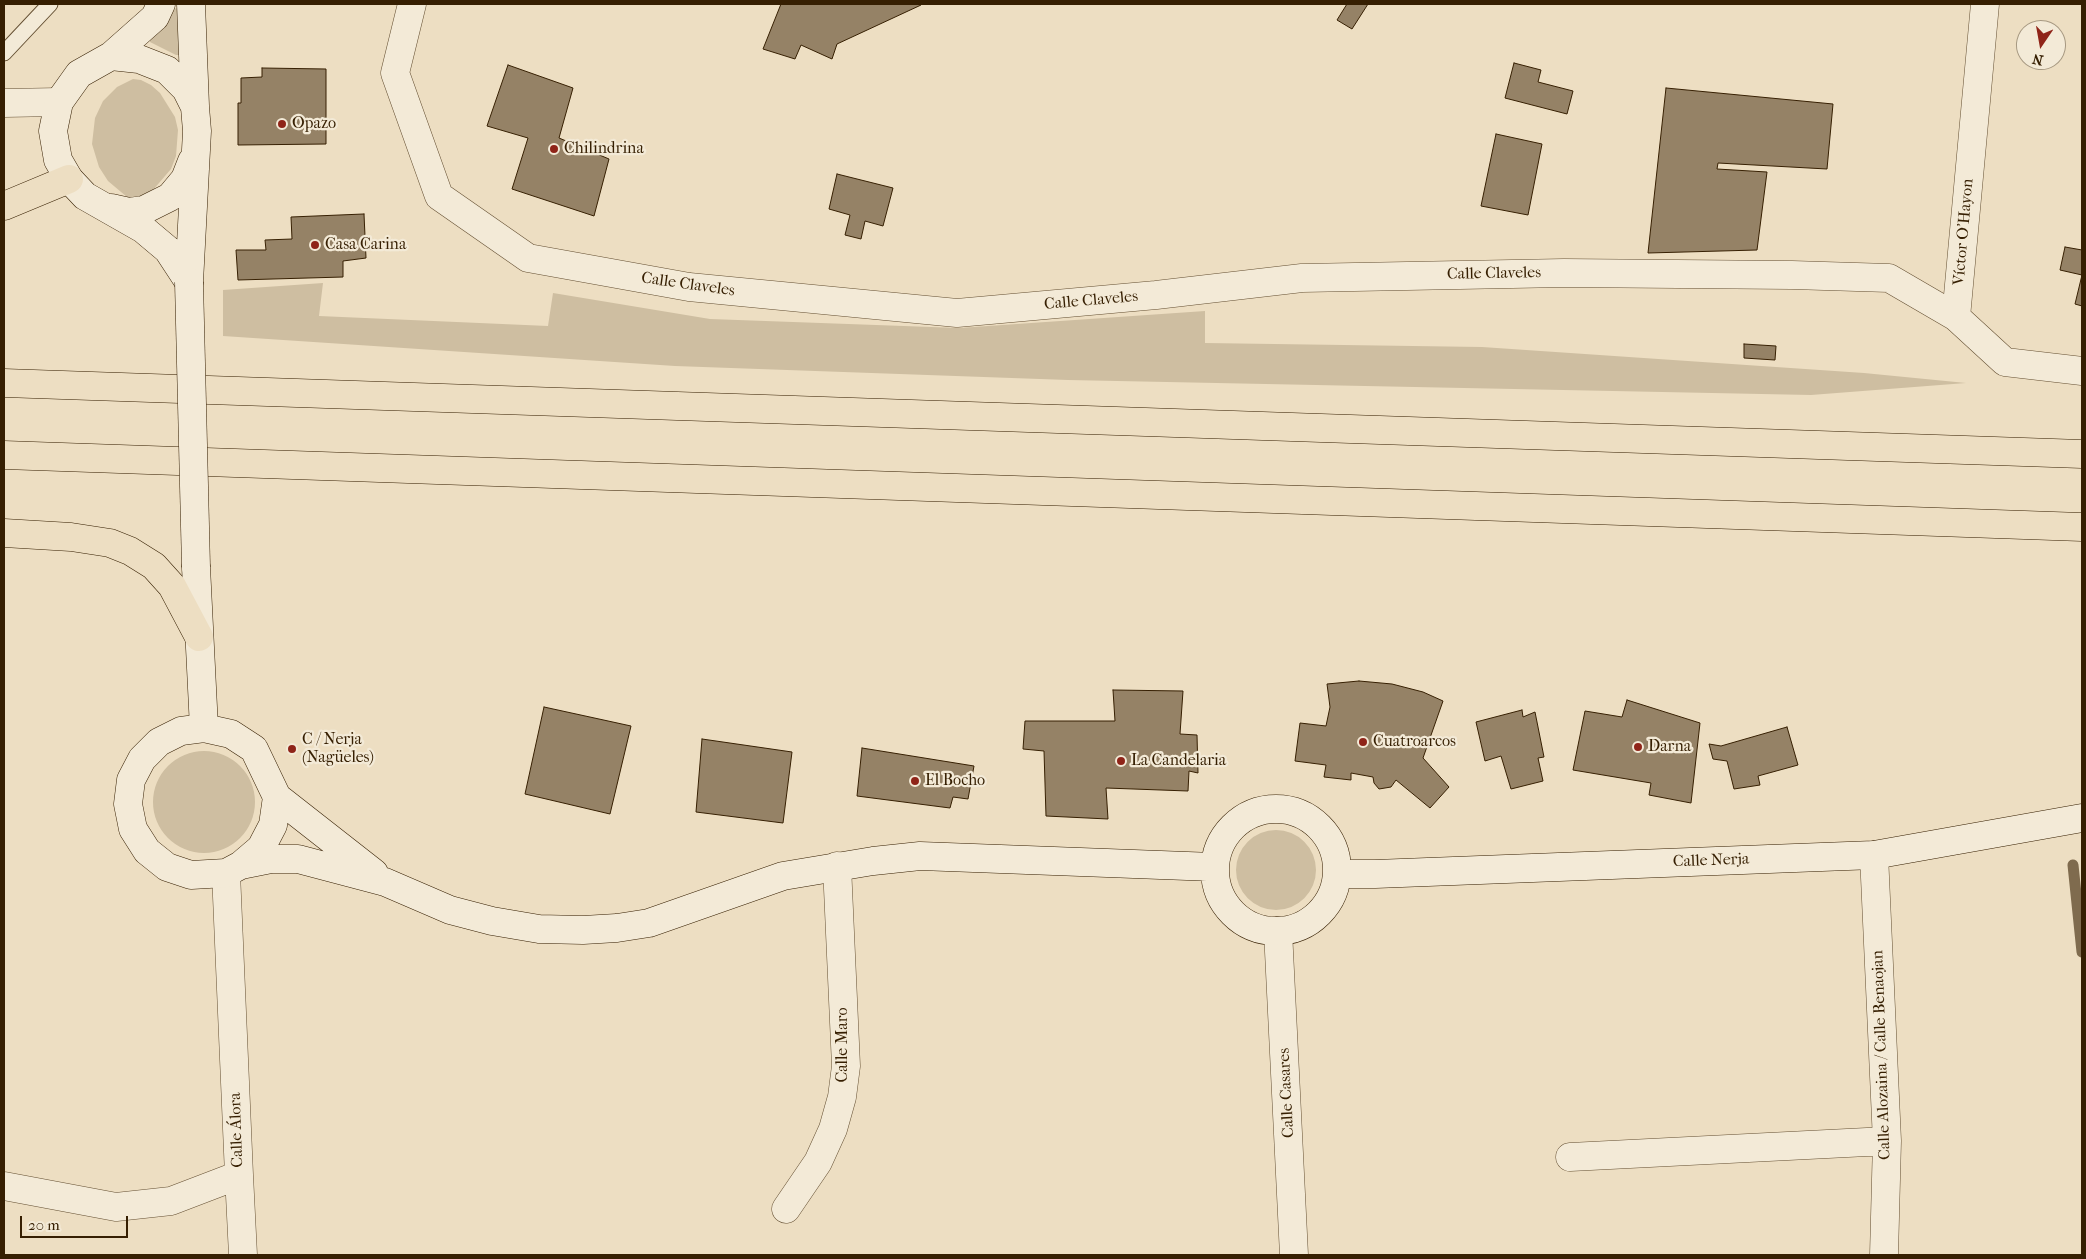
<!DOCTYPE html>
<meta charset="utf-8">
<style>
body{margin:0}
#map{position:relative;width:2086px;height:1259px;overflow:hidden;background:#eddec2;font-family:"IM FELL French Canon",serif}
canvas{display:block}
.frame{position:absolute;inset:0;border:5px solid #361f02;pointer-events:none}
.north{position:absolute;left:2016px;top:20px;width:50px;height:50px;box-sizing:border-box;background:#f3ead7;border:1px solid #a79982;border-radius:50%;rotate:192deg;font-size:14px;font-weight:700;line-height:20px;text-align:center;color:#361f02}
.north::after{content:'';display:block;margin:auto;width:18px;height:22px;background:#8f2418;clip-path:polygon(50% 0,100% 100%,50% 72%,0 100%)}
.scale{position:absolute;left:20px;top:1216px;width:108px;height:22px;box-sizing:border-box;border:2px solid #361f02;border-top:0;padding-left:6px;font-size:15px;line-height:18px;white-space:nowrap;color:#361f02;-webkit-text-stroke:4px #f3ead7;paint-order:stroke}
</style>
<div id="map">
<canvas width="2086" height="1259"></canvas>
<div class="frame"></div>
<div class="north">N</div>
<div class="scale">20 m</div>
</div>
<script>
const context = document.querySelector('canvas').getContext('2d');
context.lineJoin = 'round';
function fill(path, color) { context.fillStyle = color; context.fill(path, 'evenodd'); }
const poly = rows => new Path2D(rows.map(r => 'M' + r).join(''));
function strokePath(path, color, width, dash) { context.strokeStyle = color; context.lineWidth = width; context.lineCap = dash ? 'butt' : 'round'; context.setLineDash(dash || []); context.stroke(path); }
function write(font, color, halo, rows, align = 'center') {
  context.font = font + ' "IM FELL French Canon",serif'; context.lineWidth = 4.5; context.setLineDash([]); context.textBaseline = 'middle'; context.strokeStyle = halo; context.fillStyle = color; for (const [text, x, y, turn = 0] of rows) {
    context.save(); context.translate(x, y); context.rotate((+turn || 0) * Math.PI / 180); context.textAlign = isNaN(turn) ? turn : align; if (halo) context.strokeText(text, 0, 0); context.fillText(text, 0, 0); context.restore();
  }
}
fill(poly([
 [176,8,180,9,179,55,176,55,150,42,150,37],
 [133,79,141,80,151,85,160,93,175,117,178,130,176,156,171,169,153,190,145,195,136,197,127,197,108,181,99,167,92,144,95,118,103,101,117,87],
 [323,283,319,316,548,326,553,293,710,319,959,328,1205,311,1205,343,1482,347,1864,373,1966,383,1811,395,1068,380,675,366,223,336,223,290],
 '153 802a51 51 0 1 1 102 0a51 51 0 1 1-102 0Z',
 '1236 870a40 40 0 1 1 80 0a40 40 0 1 1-80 0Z'
]), '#cebea1');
strokePath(poly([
 [2073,865,2082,952]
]), '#7f6b4e', 11);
const building = poly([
 [781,4,920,4,921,5,837,44,832,59,801,45,795,59,763,49,781,4],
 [1347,4,1368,4,1352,29,1337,20,1347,4],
 [1514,63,1541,70,1538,82,1573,91,1567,114,1505,98,1514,63],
 [508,65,573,88,559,138,609,159,594,216,512,189,528,138,487,126,508,65],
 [262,68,326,69,326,144,238,145,238,103,241,103,241,78,262,77,262,68],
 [1666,88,1833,104,1827,169,1718,163,1717,169,1767,172,1757,250,1648,253,1666,88],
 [1496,134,1542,144,1528,215,1481,206,1496,134],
 [837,174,893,188,883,226,865,221,861,239,845,235,850,215,829,209,837,174],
 [364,214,366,258,343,261,343,277,238,280,236,250,266,250,265,240,292,239,291,217,364,214],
 [2065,247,2082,250,2082,306,2075,304,2082,275,2060,270,2065,247],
 [1744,344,1776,346,1775,360,1744,358,1744,344],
 [1359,681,1392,684,1423,692,1443,701,1423,758,1449,787,1430,808,1396,780,1391,787,1379,789,1374,783,1373,777,1351,773,1351,780,1324,777,1326,765,1295,761,1300,723,1326,726,1330,707,1327,684,1359,681],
 [1113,690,1183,691,1180,734,1197,735,1198,773,1189,771,1188,791,1106,788,1108,819,1046,816,1044,751,1023,749,1025,721,1115,721,1113,690],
 [1627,700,1700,723,1691,803,1649,795,1651,783,1573,770,1585,711,1622,717,1627,700],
 [544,707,631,726,610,814,525,794,544,707],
 [1522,710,1523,717,1535,712,1544,757,1538,758,1543,781,1511,789,1501,756,1485,761,1476,722,1522,710],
 [1787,727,1798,765,1758,776,1760,785,1734,789,1727,761,1713,759,1709,744,1721,746,1787,727],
 [702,739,792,752,783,823,696,812,702,739],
 [862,748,974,766,968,799,953,797,950,808,857,796,862,748]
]);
fill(building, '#958266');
strokePath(building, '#361f02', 1);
const lane = poly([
 [4,53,50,4]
]);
const street = poly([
 [412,4,395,73,439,196,528,258,689,287,957,313,1156,295,1302,278,1564,273,1792,275,1889,278,1956,317],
 [1985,4,1956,317,2005,362,2082,371],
 [4,103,59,102],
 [1874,855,1887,1141,1884,1255],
 [1278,931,1294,1255],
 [1570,1157,1887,1141],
 [239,1175,243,1255],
 [4,1186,116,1207,171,1201,239,1175,226,873],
 [786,1209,818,1162,833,1129,842,1097,846,1066,837,866]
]);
const secondary = poly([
 [161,4,155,17,111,56,79,74,59,102,53,131,58,160,69,179,85,196,143,229,168,250,189,282],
 [191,4,195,106],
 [111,56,139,59,167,70,186,89,195,107,197,131,189,282],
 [111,208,129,212,144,210,170,197,185,179,192,161],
 [196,567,204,728],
 [277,797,273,825,261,848,241,865,226,873,191,875,167,867,147,851,133,829,128,804,131,780,142,759,159,742,181,731,204,728,231,734,254,749,277,797,374,873],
 '1215 870a61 61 0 1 1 122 0a61 61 0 1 1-122 0Z',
 [241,865,271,859,298,859,385,882,450,910,492,921,539,929,583,930,617,928,649,923,783,876,873,861,920,856,1214,867],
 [1337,874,1375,874,1874,855,2082,818]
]);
const highway = poly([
 [4,206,69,179],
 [4,383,2082,454],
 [4,455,2082,527],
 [4,533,71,537,110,543,130,551,154,566,172,586,199,637]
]);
strokePath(lane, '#644f32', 17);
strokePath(street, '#644f32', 29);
strokePath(secondary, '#361f02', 29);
strokePath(highway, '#361f02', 29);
strokePath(lane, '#f3ead7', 15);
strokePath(street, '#f3ead7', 28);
strokePath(secondary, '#f3ead7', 28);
strokePath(highway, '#eddec2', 28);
const secondaryBridge = poly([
 [189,282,196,567]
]);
strokePath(secondaryBridge, '#361f02', 29, []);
strokePath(secondaryBridge, '#f3ead7', 28);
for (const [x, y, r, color] of [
 [282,124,5,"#8f2418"],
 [554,149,5,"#8f2418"],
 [315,245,5,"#8f2418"],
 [1363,742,5,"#8f2418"],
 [1638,747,5,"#8f2418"],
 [292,749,5,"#8f2418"],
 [1121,761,5,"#8f2418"],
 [915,781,5,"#8f2418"]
]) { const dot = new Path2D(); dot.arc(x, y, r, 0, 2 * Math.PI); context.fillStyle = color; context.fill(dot); strokePath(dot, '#f3ead7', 2); }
write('16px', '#361f02', '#f3ead7', [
 ["Opazo",292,124],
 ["Chilindrina",564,149],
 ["Casa Carina",325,245],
 ["C / Nerja",302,740],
 ["(Nagüeles)",302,758],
 ["Cuatroarcos",1373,742],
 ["Darna",1648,747],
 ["La Candelaria",1131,761],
 ["El Bocho",925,781]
], 'left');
write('16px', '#361f02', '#f3ead7', [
 ["Víctor O'Hayon",1964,232,-85],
 ["Calle Claveles",1494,274,-1],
 ["Calle Claveles",688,285,8],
 ["Calle Claveles",1091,301,-5],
 ["Calle Nerja",1711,861,-2],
 ["Calle Maro",843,1045,-90],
 ["Calle Alozaina / Calle Benaojan",1882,1055,-92],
 ["Calle Casares",1287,1093,-93],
 ["Calle Álora",237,1130,-92]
]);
</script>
